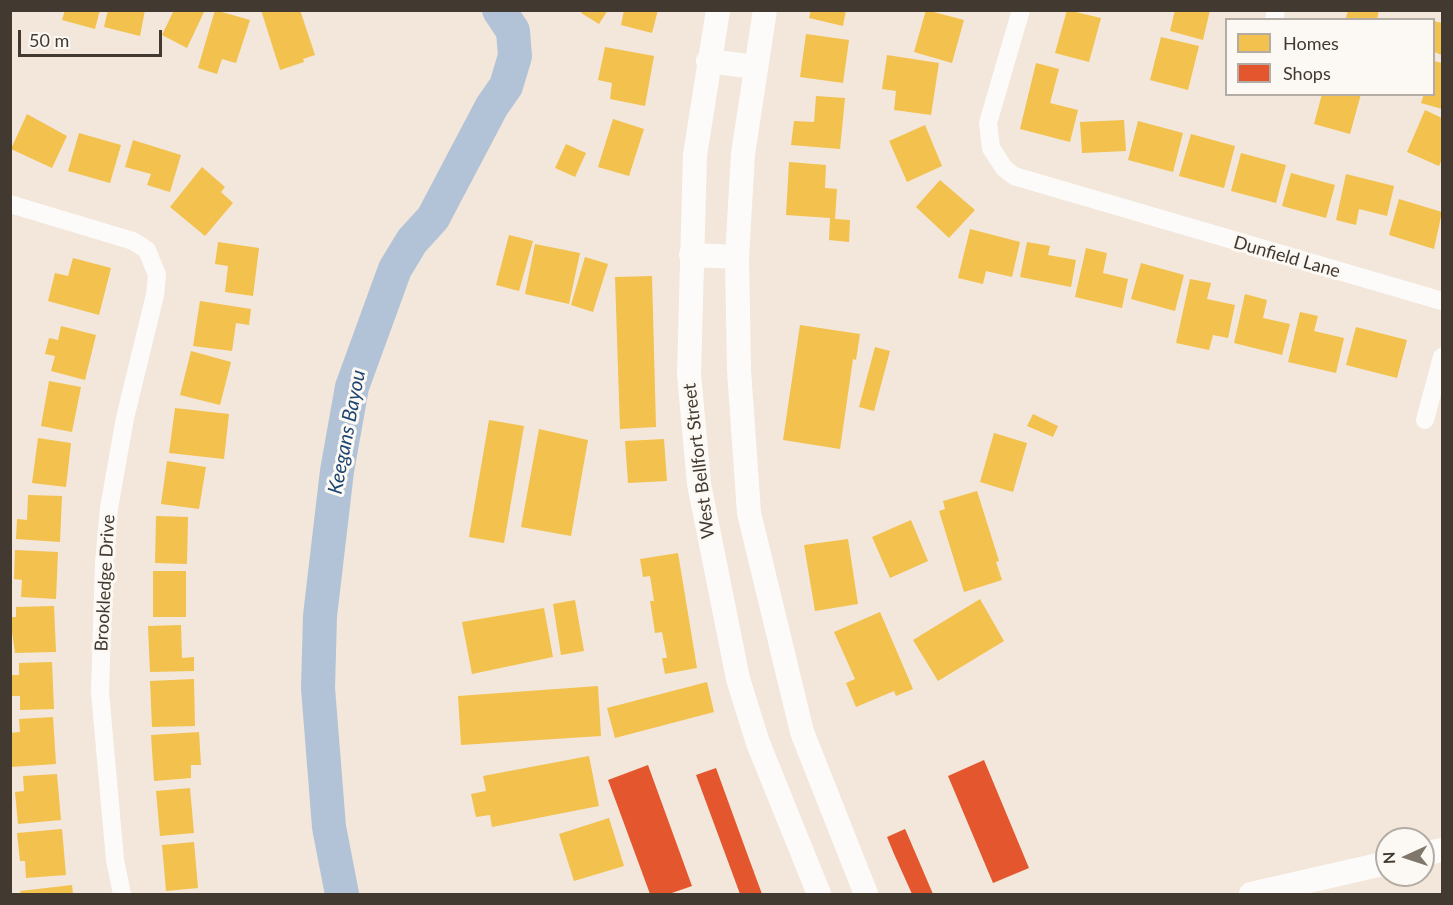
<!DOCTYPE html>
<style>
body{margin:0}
#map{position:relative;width:1453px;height:905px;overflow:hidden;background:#f2e7da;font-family:Lato,sans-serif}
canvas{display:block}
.frame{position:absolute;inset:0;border:12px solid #423a30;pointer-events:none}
.legend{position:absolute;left:1225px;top:18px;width:210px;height:78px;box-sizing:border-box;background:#fcf8f3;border:2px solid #b2aca5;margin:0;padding:8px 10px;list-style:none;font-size:18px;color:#423a30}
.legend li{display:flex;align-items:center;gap:12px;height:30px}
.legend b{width:30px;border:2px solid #b2aca5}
.north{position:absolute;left:1375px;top:827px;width:60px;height:60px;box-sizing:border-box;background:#fcf8f3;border:2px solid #b2aca5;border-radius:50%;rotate:267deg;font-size:16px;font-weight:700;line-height:24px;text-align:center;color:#423a30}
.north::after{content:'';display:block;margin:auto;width:21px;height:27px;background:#80776c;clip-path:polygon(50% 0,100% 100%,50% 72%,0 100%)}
.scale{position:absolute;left:18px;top:30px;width:144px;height:27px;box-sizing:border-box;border:3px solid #423a30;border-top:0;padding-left:8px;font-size:18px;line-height:21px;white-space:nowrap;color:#423a30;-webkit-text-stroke:4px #fcf8f3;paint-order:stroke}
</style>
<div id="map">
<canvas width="1453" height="905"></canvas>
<div class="frame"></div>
<ul class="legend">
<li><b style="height:16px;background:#f2c14e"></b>Homes</li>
<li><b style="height:16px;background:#e4572e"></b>Shops</li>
</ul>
<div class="north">N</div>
<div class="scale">50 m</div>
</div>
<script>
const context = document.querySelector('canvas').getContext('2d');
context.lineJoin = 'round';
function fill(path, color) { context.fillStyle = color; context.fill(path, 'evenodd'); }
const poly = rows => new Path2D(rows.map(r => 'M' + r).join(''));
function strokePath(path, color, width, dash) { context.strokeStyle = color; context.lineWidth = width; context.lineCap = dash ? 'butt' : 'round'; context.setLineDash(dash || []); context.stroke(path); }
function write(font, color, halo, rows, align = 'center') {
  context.font = font + ' Lato,sans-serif'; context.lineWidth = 6; context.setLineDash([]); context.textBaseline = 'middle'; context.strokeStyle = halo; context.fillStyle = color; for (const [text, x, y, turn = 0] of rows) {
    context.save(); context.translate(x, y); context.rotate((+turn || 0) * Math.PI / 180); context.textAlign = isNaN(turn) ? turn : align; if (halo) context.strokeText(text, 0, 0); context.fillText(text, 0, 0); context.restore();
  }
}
fill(poly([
 [65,10,100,10,95,29,62,20],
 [108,10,145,10,140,36,104,27],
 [174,10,205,10,187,48,162,35],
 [215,10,250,20,236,63,222,59,217,74,198,68],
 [261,10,300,10,315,55,303,59,304,62,280,70],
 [583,10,608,10,599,24,581,13],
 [624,10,658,10,652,33,621,25],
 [811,10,846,10,843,26,809,18],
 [926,10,964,20,952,63,914,52],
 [1067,10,1101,18,1089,62,1055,53],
 [1175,10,1210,10,1203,40,1170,31],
 [1348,10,1379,10,1377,20,1346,18],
 [1434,21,1442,23,1442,55,1434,52],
 [806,34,849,40,843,83,800,77],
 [1161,37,1199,46,1188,90,1150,80],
 [605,47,654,56,645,106,610,99,612,83,598,80],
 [887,55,939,63,931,115,894,110,896,91,882,89],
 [1434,61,1442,63,1442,109,1421,103,1424,94,1434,94],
 [1036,63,1059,69,1050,103,1078,110,1070,142,1020,129],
 [1322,94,1361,94,1350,134,1314,124],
 [816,96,845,98,840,149,791,145,794,121,814,122],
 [1425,110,1442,118,1442,159,1439,166,1407,152],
 [27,114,67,136,52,168,11,149],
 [613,119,644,129,629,176,598,167],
 [1124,120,1126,151,1082,153,1080,122],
 [1138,121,1183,133,1173,172,1128,160],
 [925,125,942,166,907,182,889,141],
 [79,133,121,145,110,183,68,171],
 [1191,134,1235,146,1224,188,1179,176],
 [133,140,181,155,170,192,147,185,151,174,125,167],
 [566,144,586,153,575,177,555,168],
 [1241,153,1286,165,1276,203,1231,191],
 [789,162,826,165,825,188,837,189,835,219,850,220,849,242,829,240,830,218,786,215],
 [202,167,225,187,221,192,233,203,205,236,170,207],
 [1291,173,1335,185,1326,218,1282,206],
 [1346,174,1394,186,1387,216,1359,209,1356,225,1336,220],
 [940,180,975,210,949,238,916,207],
 [1399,199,1442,212,1434,249,1389,235],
 [970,229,1020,242,1012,277,986,271,983,284,958,278],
 [509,235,533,241,519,291,496,285],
 [218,242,259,248,253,296,225,292,228,266,215,264],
 [1027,242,1050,246,1048,255,1076,260,1071,287,1020,277],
 [535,244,580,253,569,304,525,294],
 [1086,248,1107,253,1103,273,1128,279,1122,308,1075,297],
 [585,257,608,264,593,312,571,305],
 [73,258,111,268,99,315,48,301,55,273,68,276],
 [1141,263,1184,275,1175,311,1131,299],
 [652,276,656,427,620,429,615,277],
 [1190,279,1211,283,1207,299,1235,305,1228,338,1213,335,1209,350,1176,343],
 [1245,294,1267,300,1263,318,1290,324,1282,355,1234,343],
 [200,301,251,309,249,325,236,323,232,351,193,346],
 [1300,312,1318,316,1314,331,1344,338,1336,373,1288,362],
 [800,325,860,334,856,360,853,359,840,449,783,440],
 [61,326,96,335,85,380,51,371,55,356,45,354,49,338,58,340],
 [1356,327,1407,340,1397,378,1346,365],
 [875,347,890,351,874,411,859,407],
 [191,351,231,362,220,405,180,395],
 [49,381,81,387,72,432,41,426],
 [175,408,229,414,224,459,169,453],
 [1033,414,1058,426,1053,437,1027,426],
 [489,420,524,426,504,543,469,537],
 [539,429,588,440,571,536,521,527],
 [994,433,1027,443,1013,492,980,482],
 [38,438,71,443,66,487,32,483],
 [664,439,667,481,628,483,625,441],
 [167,461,206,467,199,509,161,504],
 [977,491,999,561,996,562,1002,580,964,592,939,511,945,509,943,501],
 [28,495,62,496,60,542,16,539,17,519,27,520],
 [156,516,188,517,187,564,155,563],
 [911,520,928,561,890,578,872,537],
 [848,539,858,604,815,611,804,545],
 [15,550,58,552,56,599,21,597,22,580,14,579],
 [678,553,697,668,665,674,662,658,667,658,662,632,655,633,650,601,654,601,650,576,643,577,640,559],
 [153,571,186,571,186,617,153,617],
 [980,599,1004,641,938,681,913,640],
 [575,600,584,651,561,655,553,604],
 [54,606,56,652,15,653,10,617,16,617,16,607],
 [544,608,553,657,472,674,462,622],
 [880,612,913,689,896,696,894,691,856,707,846,683,855,679,834,632],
 [181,625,182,658,194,657,194,671,150,672,148,626],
 [52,662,54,709,20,710,20,696,10,696,10,675,19,675,19,663],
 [194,679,195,726,152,727,150,681],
 [707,682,714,712,615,738,607,708],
 [598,686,601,736,461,745,458,696],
 [53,717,56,764,10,767,10,733,20,732,19,719],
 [199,732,201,765,191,765,191,778,154,781,151,735],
 [589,756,599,806,492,827,490,815,476,817,471,794,486,791,483,776],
 [57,774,61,820,18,824,15,792,24,791,23,776],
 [190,788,194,833,160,836,156,791],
 [609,818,624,866,574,881,559,834],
 [62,829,66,875,26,878,25,861,20,861,17,833],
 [194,842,198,888,166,891,162,845],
 [72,885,73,894,21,894,20,891]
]), '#f2c14e');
fill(poly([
 [984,760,1029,868,993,883,948,776],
 [648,765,692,886,669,894,650,894,608,780],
 [716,768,748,856,762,894,740,894,696,775],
 [905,829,906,831,933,894,912,894,894,854,887,837]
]), '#e4572e');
strokePath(poly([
 [342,894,329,827,318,688,320,616,337,471,352,387,395,269,412,241,433,218,492,106,506,86,515,56,513,31,499,10]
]), '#b2c3d7', 34);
strokePath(poly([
 [1021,10,988,123,991,148,1004,168,1014,176,1442,301],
 [1274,20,1276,10],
 [10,204,133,241,147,250,157,275,155,295,125,418,109,508,104,563,100,692,115,860,122,894],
 [1425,420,1442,357]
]), '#fdfbf9', 18);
strokePath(poly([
 [718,10,695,155,689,374,699,484,738,679,758,743,819,894],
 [765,10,743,154,737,257,739,370,749,513,802,732,866,894],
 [708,61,755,67],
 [691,255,737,257],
 [1423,854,1442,850],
 [1251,894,1387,863]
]), '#fdfbf9', 24);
write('18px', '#423a30', '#fcf8f3', [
 ["Dunfield Lane",1287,257,16],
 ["West Bellfort Street",699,461,-97],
 ["Brookledge Drive",105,583,-87]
]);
write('italic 20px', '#1b4471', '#fcf8f3', [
 ["Keegans Bayou",347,432,-79]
]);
</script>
